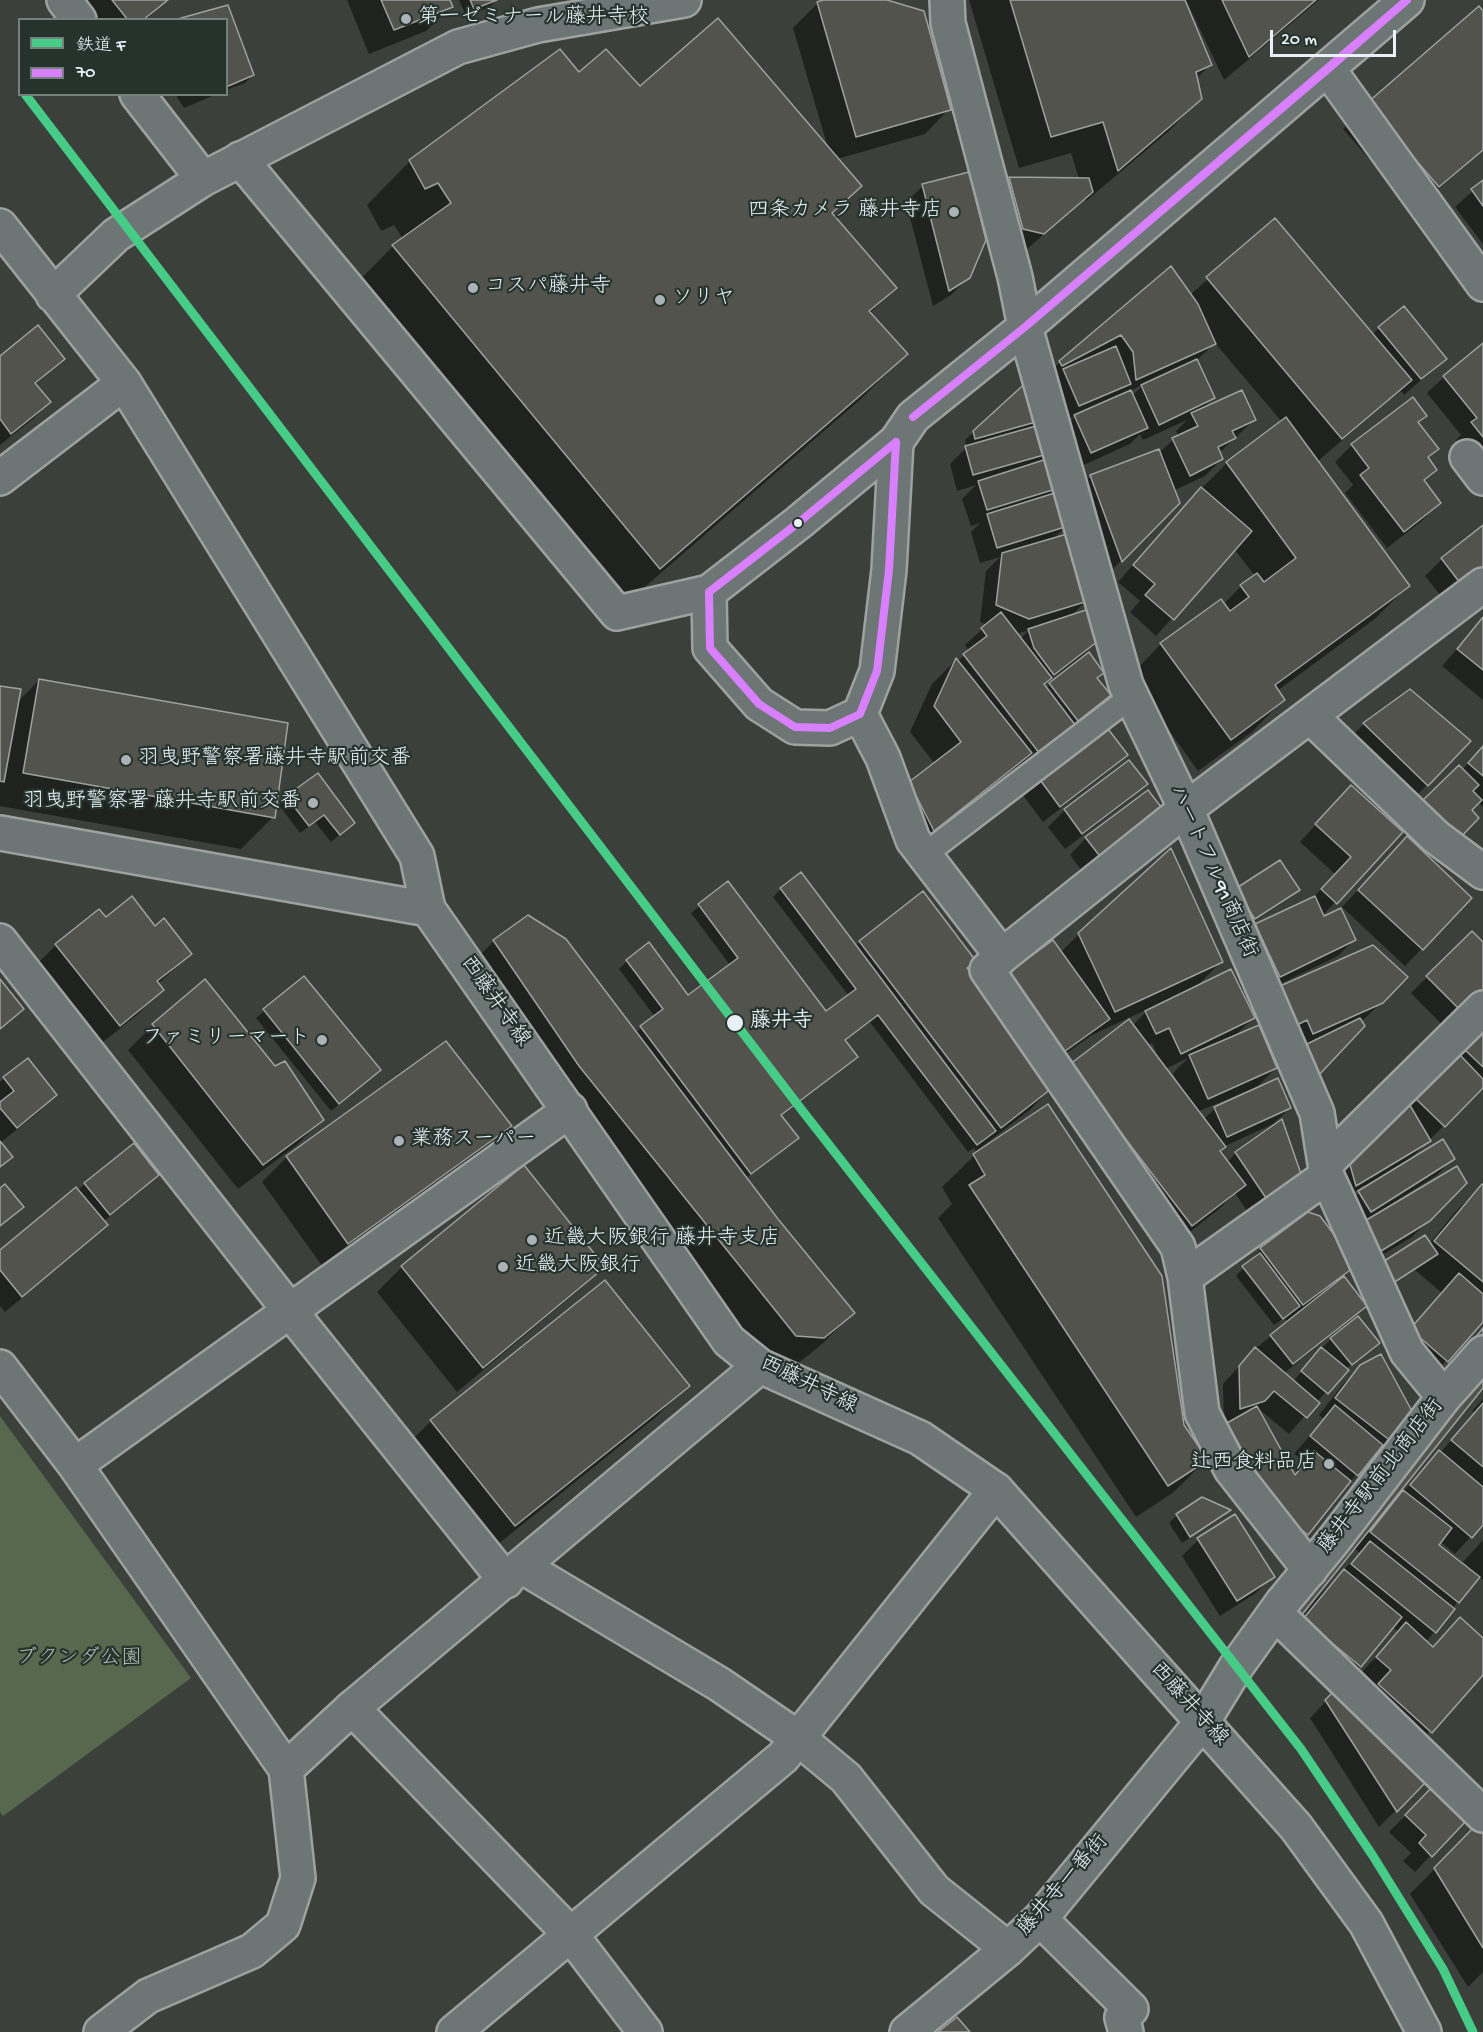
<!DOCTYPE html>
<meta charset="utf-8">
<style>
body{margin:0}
#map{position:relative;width:1483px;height:2032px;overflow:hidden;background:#3c403b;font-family:"Gochi Hand","Klee One",sans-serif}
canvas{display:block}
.legend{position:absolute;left:18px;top:18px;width:210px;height:78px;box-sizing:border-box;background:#26332d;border:2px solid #747f7e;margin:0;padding:8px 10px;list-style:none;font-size:18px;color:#e8f1f8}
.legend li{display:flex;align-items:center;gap:12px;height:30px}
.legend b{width:30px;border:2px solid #747f7e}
.scale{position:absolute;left:1270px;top:30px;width:126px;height:27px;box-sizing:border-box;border:3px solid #e8f1f8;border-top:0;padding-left:8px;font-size:18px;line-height:21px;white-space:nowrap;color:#e8f1f8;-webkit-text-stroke:4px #26332d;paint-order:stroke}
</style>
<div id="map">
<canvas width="1483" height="2032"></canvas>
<ul class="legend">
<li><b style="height:8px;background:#47cc87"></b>鉄道 F</li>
<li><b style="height:8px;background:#d880ff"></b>70</li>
</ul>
<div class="scale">20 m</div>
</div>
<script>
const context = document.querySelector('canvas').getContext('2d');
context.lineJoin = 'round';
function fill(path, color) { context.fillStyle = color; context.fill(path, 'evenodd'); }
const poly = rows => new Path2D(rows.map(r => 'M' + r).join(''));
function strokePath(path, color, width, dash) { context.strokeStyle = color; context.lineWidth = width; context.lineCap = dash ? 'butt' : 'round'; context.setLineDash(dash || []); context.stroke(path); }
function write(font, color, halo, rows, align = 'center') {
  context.font = font + ' "Gochi Hand","Klee One",sans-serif'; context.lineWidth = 4.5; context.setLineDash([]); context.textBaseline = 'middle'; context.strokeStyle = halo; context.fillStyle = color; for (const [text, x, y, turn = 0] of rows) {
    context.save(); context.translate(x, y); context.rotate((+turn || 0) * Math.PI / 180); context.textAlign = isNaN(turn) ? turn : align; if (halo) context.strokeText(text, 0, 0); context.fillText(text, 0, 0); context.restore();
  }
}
fill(poly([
 [0,1416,191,1678,3,1816,0,1812]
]), '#58684e');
fill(poly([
 [83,0,167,0,146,20,98,20],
 [347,0,449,0,451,7,426,31,369,54],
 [459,0,496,0,490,7,466,16],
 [829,0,882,0,949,109,925,134,837,159,860,186,832,215,895,288,869,314,906,354,862,398,616,612,350,290,393,246,403,239,394,225,381,231,367,205,410,161,579,75,639,88,828,148,793,28,818,3],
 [969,0,1186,0,1184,1,1211,64,1196,79,1201,98,1169,131,1086,201,1085,198,1026,250,1007,245,993,195,1010,179,1079,179,1071,153,1019,168],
 [1186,0,1319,0,1224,80],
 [227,7,253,75,245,83,226,90],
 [1483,13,1483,151,1414,210,1343,129,1368,104],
 [175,94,217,94,184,108],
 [1483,182,1483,244,1455,207],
 [923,186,968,278,951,295,933,306,906,202],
 [1275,220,1372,335,1379,328,1445,359,1404,395,1400,390,1317,462,1408,586,1376,618,1277,691,1283,700,1252,732,1198,771,1130,676,1161,644,1223,605,1241,586,1255,576,1234,549,1156,636,1130,612,1140,601,1118,582,1185,505,1227,463,1282,422,1215,343,1196,361,1213,398,1202,409,1254,420,1219,453,1222,459,1205,476,1173,491,1178,503,1105,577,1074,493,1091,476,1159,453,1173,440,1179,437,1176,431,1187,420,1143,440,1140,434,1130,444,1075,469,1058,433,1075,416,1062,422,1047,387,1058,375,1045,382,1043,379,1060,362,1171,268,1190,295],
 [1144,384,1132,396,1130,391],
 [1483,345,1483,456,1474,463,1456,440,1461,435,1427,393,1444,377],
 [0,358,63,359,35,385,49,402,33,419,0,445],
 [1413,399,1425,415,1417,423,1437,449,1427,459,1435,470,1423,482,1439,503,1423,520,1387,548,1345,493,1353,485,1335,462,1352,445],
 [1041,419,1031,429,1049,453,1038,464,1057,487,1047,497,1066,526,1053,539,1086,601,1070,617,1100,638,1083,655,1043,685,1046,688,1050,684,1096,679,1109,695,1093,712,1023,769,1019,765,1006,778,909,855,910,784,935,764,910,732,932,684,956,660,958,661,969,651,965,645,987,625,980,622,986,571,1000,557,980,563,971,532,980,523,971,526,962,499,976,485,957,491,950,464,967,447,965,440,974,432],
 [1029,630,1020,639,1016,634],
 [1483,527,1450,607,1425,576,1442,559],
 [1483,619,1483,700,1442,666],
 [39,680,273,817,241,849,0,806,0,687,17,703],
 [1410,691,1427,785,1411,801,1347,740,1364,724],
 [1483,747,1483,807,1477,802,1441,854,1462,770],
 [1126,755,1109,771,1043,822,1022,794,1038,778],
 [1129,762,1146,784,1129,800,1065,849,1048,827,1065,810],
 [287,797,353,823,331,842,315,822,300,833,279,805],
 [1335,804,1401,832,1322,916,1354,940,1338,956,1263,992,1239,942,1256,925,1312,899,1335,874,1300,842],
 [1163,812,1085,875,1070,855,1086,838],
 [1391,855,1470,898,1405,966,1342,907],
 [727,883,826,1013,849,996,773,897,781,889,855,946,860,942,966,968,994,1005,1060,953,1079,934,1222,961,1195,988,1253,1018,1234,1037,1276,1068,1257,1087,1197,1112,1203,1120,1215,1108,1290,1108,1273,1124,1225,1146,1219,1152,1227,1162,1236,1153,1281,1121,1299,1174,1282,1190,1249,1214,1235,1193,1219,1209,1167,1250,1047,1092,1030,1110,976,1151,974,1148,968,1152,870,1022,844,1041,856,1057,780,1116,797,1138,746,1178,853,1313,821,1345,791,1369,764,1368,462,973,494,941,635,1033,655,1017,619,969,627,961,688,997,730,965,691,913],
 [1150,1008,1132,1026,1053,1083,1043,1070,1092,1035],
 [1152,1043,1160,1061,1147,1046],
 [1188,1058,1173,1073,1179,1086,1165,1069],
 [1298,890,1290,898,1247,926,1228,898],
 [99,911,105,919,155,928,190,954,157,985,162,990,137,1015,94,1049,31,970,56,945],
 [1472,933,1483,944,1483,998,1449,1032,1411,993],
 [304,978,371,1078,331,1111,256,1018],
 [205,981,275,1067,322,1119,298,1144,238,1189,128,1050,153,1025],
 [1382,1002,1364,1019,1304,1047,1264,1004],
 [1483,1030,1483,1087,1409,1160,1453,1159,1437,1175,1382,1210,1383,1212,1465,1183,1412,1237,1364,1266,1368,1220,1354,1227,1342,1209,1359,1193,1367,1188,1365,1185,1339,1201,1334,1183],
 [446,1043,510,1126,486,1150,323,1267,262,1182,287,1157],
 [27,1060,55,1095,39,1112,0,1143,0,1082],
 [1048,1107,1183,1425,1206,1460,1174,1492,1136,1517,938,1218,952,1204,942,1187,974,1156],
 [524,1168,603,1267,578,1291,457,1392,377,1292,402,1267],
 [157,1174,141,1191,103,1222,105,1225,89,1242,5,1312,0,1306,0,1252,85,1184],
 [1482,1186,1483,1320,1430,1378,1395,1347,1442,1293,1415,1270,1382,1291,1429,1244,1457,1210],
 [1261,1249,1355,1265,1343,1277,1365,1306,1348,1322,1283,1374,1293,1382,1313,1357,1331,1339,1370,1351,1346,1369,1289,1434,1254,1405,1293,1475,1305,1462,1294,1454,1324,1419,1319,1415,1344,1383,1361,1366,1391,1441,1374,1457,1372,1456,1307,1534,1290,1551,1211,1441,1229,1422,1224,1424,1223,1384,1255,1349,1288,1322,1284,1318,1274,1325,1236,1276],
 [1483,1329,1483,1384,1385,1507,1387,1509,1440,1453,1475,1413,1472,1411,1483,1399,1483,1523,1455,1554,1440,1541,1437,1545,1466,1568,1468,1566,1463,1562,1483,1540,1483,1580,1478,1576,1426,1642,1432,1648,1460,1619,1483,1640,1483,1673,1414,1748,1363,1701,1375,1687,1360,1674,1399,1632,1392,1627,1360,1666,1336,1690,1280,1645,1319,1596,1360,1553,1353,1548],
 [688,1385,656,1417,482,1557,399,1453,431,1421],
 [1202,1498,1229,1511,1221,1518,1182,1543,1169,1523,1177,1515],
 [1198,1540,1273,1576,1256,1593,1220,1616,1182,1556],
 [1335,1692,1424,1782,1379,1827,1310,1718],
 [1432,1789,1431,1855,1415,1872,1403,1861,1411,1853,1389,1832],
 [1475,1828,1483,1836,1483,1972,1468,1987,1410,1894]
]), '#0007');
const building = poly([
 [112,0,168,0,143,20,128,20,112,0],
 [381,0,450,0,453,7,394,30,381,0],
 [470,0,497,0,474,9,470,0],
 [823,0,887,0,924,11,951,110,856,137,817,2,823,0],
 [1010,0,1185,0,1212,65,1196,72,1202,99,1118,171,1103,122,1051,137,1010,0],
 [1222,0,1316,0,1249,57,1222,0],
 [228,5,254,75,226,87,226,20,174,20,228,5],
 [1479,6,1483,11,1483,150,1439,187,1367,103,1479,6],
 [718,18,862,186,832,213,897,288,869,311,908,354,660,569,392,245,451,203,438,183,425,189,409,160,560,49,579,72,606,49,640,86,718,18],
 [969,172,986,240,970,278,949,291,922,184,969,172],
 [1009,177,1089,178,1093,192,1044,234,1023,229,1009,177],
 [1483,180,1483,206,1471,189,1483,180],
 [1275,218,1412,380,1342,439,1206,277,1275,218],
 [1171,266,1198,304,1216,344,1136,380,1133,352,1121,335,1062,366,1059,361,1171,266],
 [1404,306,1447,359,1421,379,1378,327,1404,306],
 [38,325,65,359,35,383,51,402,11,434,0,419,0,356,38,325],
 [1483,343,1483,437,1471,422,1477,418,1443,376,1483,343],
 [1116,346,1131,384,1079,406,1063,369,1116,346],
 [1197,359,1215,398,1159,425,1141,385,1197,359],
 [1031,378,1043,420,975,439,973,431,1031,378],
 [1131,390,1148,428,1091,453,1074,415,1131,390],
 [1242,390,1256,420,1232,431,1236,438,1218,447,1223,459,1190,476,1172,438,1198,426,1191,413,1242,390],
 [1413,397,1427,416,1418,422,1439,449,1428,457,1437,470,1424,480,1441,503,1404,532,1360,475,1369,468,1351,444,1413,397],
 [1286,417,1410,586,1275,685,1285,700,1231,740,1160,643,1221,599,1230,611,1249,597,1240,585,1257,573,1264,582,1296,558,1226,462,1286,417],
 [1043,424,1051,453,973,475,965,446,1043,424],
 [1159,449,1180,503,1122,562,1090,475,1159,449],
 [1050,458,1059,488,987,510,978,481,1050,458],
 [1201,487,1252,531,1174,620,1145,595,1155,584,1133,565,1201,487],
 [1058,492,1068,526,997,548,987,514,1058,492],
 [1483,525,1483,579,1467,592,1441,558,1483,525],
 [1067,534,1088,601,1029,619,996,605,1002,553,1067,534],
 [1092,608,1102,638,1054,675,1034,648,1028,629,1092,608],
 [1001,612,1052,678,1044,684,1076,726,1040,754,963,654,987,636,981,628,1001,612],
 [1483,617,1483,670,1457,649,1483,617],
 [1089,652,1104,673,1097,678,1111,695,1078,721,1049,683,1089,652],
 [956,658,1032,753,934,831,909,782,961,742,934,706,956,658],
 [39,679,288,723,275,818,23,773,39,679],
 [0,686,21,689,4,782,0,781,0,686],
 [1410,689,1471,741,1428,786,1363,723,1410,689],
 [1105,725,1128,755,1060,807,1038,777,1105,725],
 [1483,746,1483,776,1468,763,1483,746],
 [1129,760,1148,784,1082,834,1064,809,1129,760],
 [1459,765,1479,785,1473,791,1482,800,1472,810,1479,818,1459,839,1421,802,1459,765],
 [318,773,355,823,340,835,324,815,309,826,286,796,318,773],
 [1351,785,1403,832,1337,904,1321,889,1351,857,1315,824,1351,785],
 [1148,790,1165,812,1102,859,1085,837,1148,790],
 [1407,836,1472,898,1423,950,1358,890,1407,836],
 [1171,848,1223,962,1115,1012,1078,933,1171,848],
 [1280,860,1300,890,1255,919,1235,889,1280,860],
 [801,872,996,1131,977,1145,878,1015,845,1040,858,1057,781,1115,799,1138,751,1174,640,1026,663,1009,626,960,649,942,688,995,738,958,698,904,728,881,826,1011,856,989,780,888,801,872],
 [923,891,976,961,967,968,1056,1085,1001,1128,859,941,923,891],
 [132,896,155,926,164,918,192,954,157,981,164,990,120,1026,55,944,99,909,106,917,132,896],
 [1315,896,1324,916,1341,908,1356,940,1280,977,1255,924,1315,896],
 [528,915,566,939,778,1219,855,1313,824,1338,796,1336,579,1066,493,940,528,915],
 [1472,931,1483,942,1483,1000,1467,1017,1426,976,1472,931],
 [1053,940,1110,1019,1061,1054,1004,976,1053,940],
 [1373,945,1408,977,1383,1003,1313,1034,1307,1020,1297,1025,1280,986,1373,945],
 [1231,969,1255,1018,1181,1054,1169,1028,1156,1034,1145,1011,1231,969],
 [304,976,381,1070,339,1104,263,1009,304,976],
 [0,979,24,1009,0,1029,0,979],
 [205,979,275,1066,285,1061,324,1120,263,1165,152,1024,205,979],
 [1360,1018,1365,1026,1318,1076,1303,1046,1360,1018],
 [1129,1019,1226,1147,1220,1151,1246,1185,1192,1226,1069,1065,1129,1019],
 [1259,1025,1277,1068,1208,1099,1189,1055,1259,1025],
 [1483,1028,1483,1067,1464,1049,1483,1028],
 [446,1041,512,1126,348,1244,286,1156,446,1041],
 [1459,1054,1483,1079,1483,1088,1445,1127,1415,1098,1459,1054],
 [28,1058,57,1095,17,1128,0,1108,0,1102,14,1091,3,1077,28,1058],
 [1278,1078,1291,1108,1227,1137,1214,1107,1278,1078],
 [1408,1102,1431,1141,1356,1186,1350,1165,1408,1102],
 [1048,1104,1162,1276,1184,1425,1208,1460,1168,1486,969,1185,985,1175,973,1154,1048,1104],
 [1282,1119,1301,1174,1266,1198,1235,1152,1282,1119],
 [1443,1139,1455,1159,1371,1212,1358,1191,1443,1139],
 [0,1141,13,1157,0,1167,0,1141],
 [134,1143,159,1175,110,1215,84,1183,134,1143],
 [524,1165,605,1267,483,1368,401,1266,524,1165],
 [1457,1166,1467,1183,1430,1221,1381,1251,1363,1222,1457,1166],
 [5,1184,24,1207,0,1226,0,1188,5,1184],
 [1482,1184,1483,1185,1483,1282,1434,1241,1482,1184],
 [76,1187,108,1225,22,1297,0,1270,0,1250,76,1187],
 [1308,1212,1320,1216,1357,1265,1303,1305,1260,1248,1308,1212],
 [1425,1235,1438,1254,1390,1285,1378,1265,1425,1235],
 [1260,1253,1300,1306,1283,1319,1242,1266,1260,1253],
 [1459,1273,1483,1294,1483,1322,1448,1362,1410,1329,1459,1273],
 [1344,1276,1367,1306,1293,1364,1270,1335,1344,1276],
 [605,1280,690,1386,515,1526,430,1420,605,1280],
 [1358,1316,1380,1343,1352,1365,1330,1338,1358,1316],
 [1483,1328,1483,1388,1300,1617,1271,1595,1483,1328],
 [1255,1347,1320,1403,1307,1418,1274,1391,1265,1401,1240,1409,1239,1366,1255,1347],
 [1321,1347,1349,1370,1328,1394,1301,1371,1321,1347],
 [1381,1354,1413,1413,1392,1442,1335,1398,1360,1365,1381,1354],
 [1483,1403,1483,1467,1451,1440,1483,1403],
 [1335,1405,1383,1445,1358,1476,1310,1436,1335,1405],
 [1257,1406,1295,1475,1314,1451,1351,1481,1308,1535,1275,1509,1227,1423,1257,1406],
 [1439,1450,1483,1487,1483,1525,1472,1538,1410,1485,1439,1450],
 [1403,1490,1452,1528,1439,1545,1480,1577,1459,1603,1370,1532,1403,1490],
 [1202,1497,1231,1510,1190,1537,1176,1514,1202,1497],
 [1235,1514,1275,1577,1237,1601,1197,1538,1235,1514],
 [1370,1541,1455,1609,1436,1633,1351,1564,1370,1541],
 [1344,1569,1402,1617,1361,1667,1303,1619,1344,1569],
 [1460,1617,1483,1638,1483,1675,1432,1733,1378,1684,1391,1670,1376,1657,1406,1622,1433,1647,1460,1617],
 [1335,1690,1426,1782,1397,1812,1325,1700,1335,1690],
 [1432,1787,1467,1820,1432,1857,1419,1843,1426,1835,1405,1815,1432,1787],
 [1475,1826,1483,1834,1483,1948,1434,1868,1475,1826],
 [957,2017,970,2032,938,2032,957,2017]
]);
fill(building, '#53534e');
strokePath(building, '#9da1a0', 1.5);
const service = poly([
 [924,855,1132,696]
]);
const pedestrian = poly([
 [240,159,617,613,709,592],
 [1282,1603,1333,1541,1444,1397,1483,1353],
 [352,1708,571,1935,645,2032],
 [907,2032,1008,1949,1040,1919,1203,1721]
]);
const minor = poly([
 [64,0,79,20],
 [947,0,948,23,1015,277,1025,327,1126,685,1186,809,1317,1113,1327,1176,1407,1352,1444,1397],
 [1328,69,1483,284],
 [137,94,203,179],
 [0,226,124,383,417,856,428,909],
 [53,295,116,235,203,179,458,47,538,25,684,0],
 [896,442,889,570,877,671,860,714,830,728,795,727,759,704,710,648,709,592,798,523,896,442],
 [1467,457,1483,478],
 [0,478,124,383],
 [860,714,883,758,913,840,1002,956,987,970,1178,1247,1185,1277,1202,1413,1231,1469,1310,1570],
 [1310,716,1436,837,1483,872],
 [0,941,290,1311,506,1581],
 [1002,956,1186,809,1483,585],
 [1325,1164,1483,1008],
 [1185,1277,1327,1176],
 [0,1367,75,1465,286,1769,298,1878,283,1925,252,1951,148,1996,101,2032],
 [75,1465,570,1110],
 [523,1567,719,1684,798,1738,846,1778,934,1890,1008,1949],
 [1275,1613,1483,1815],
 [1203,1721,1236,1667,1282,1603],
 [286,1769,352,1708,760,1366],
 [1040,1919,1131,2009,1122,2018,1126,2032],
 [454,2032,783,1757,996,1490]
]);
const tertiary = poly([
 [896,442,913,417,1025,327,1407,0]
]);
const secondary = poly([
 [0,833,428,909,729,1341,760,1366,920,1438,996,1490,1296,1827,1366,1923,1424,2032]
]);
strokePath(service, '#9da1a0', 27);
strokePath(pedestrian, '#9da1a0', 38);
strokePath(minor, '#9da1a0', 38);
strokePath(tertiary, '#9da1a0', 38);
strokePath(secondary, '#9da1a0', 38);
strokePath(service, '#6e7575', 22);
strokePath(pedestrian, '#6e7575', 33);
strokePath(minor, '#6e7575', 33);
strokePath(tertiary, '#6e7575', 33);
strokePath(secondary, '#6e7575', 33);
strokePath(poly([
 [1407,0,1328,69,1025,327,1407,0],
 [913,417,1025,327],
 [913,417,1025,327],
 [896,442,889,570,877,671,860,714,830,728,795,727,759,704,710,648,709,592,798,523,896,442]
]), '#d880ff', 8);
strokePath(poly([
 [25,94,801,1109,1301,1749,1373,1856,1443,1969,1473,2032]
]), '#47cc87', 9);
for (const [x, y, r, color] of [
 [406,19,6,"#acb3b6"],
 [954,212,6,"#acb3b6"],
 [473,288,6,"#acb3b6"],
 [660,300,6,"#acb3b6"],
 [798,523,5,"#e8f1f8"],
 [126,760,6,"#acb3b6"],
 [313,803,6,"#acb3b6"],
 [735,1023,9,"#e8f1f8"],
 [322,1040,6,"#acb3b6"],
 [399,1141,6,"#acb3b6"],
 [532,1240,6,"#acb3b6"],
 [503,1267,6,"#acb3b6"],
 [1329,1464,6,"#acb3b6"]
]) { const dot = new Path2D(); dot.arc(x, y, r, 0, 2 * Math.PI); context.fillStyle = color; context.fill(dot); strokePath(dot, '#26332d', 2); }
write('21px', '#e8f1f8', '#26332d', [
 ["第一ゼミナール藤井寺校",418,19],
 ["四条カメラ 藤井寺店",942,212,"right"],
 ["コスパ藤井寺",485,288],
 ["ソリヤ",672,300],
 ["羽曳野警察署藤井寺駅前交番",138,760],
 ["羽曳野警察署 藤井寺駅前交番",301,803,"right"],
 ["ファミリーマート",310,1040,"right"],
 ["業務スーパー",411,1141],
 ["近畿大阪銀行 藤井寺支店",544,1240],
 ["近畿大阪銀行",515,1267],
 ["辻西食料品店",1317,1464,"right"]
], 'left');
write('21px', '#e8f1f8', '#26332d', [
 ["ハートフル91商店街",1212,872,66],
 ["西藤井寺線",494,1002,55],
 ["西藤井寺線",808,1386,26],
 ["藤井寺駅前北商店街",1382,1477,-52],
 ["西藤井寺線",1188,1705,48],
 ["藤井寺一番街",1064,1886,-49]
]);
write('bold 21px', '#e8f1f8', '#26332d', [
 ["藤井寺",750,1023]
], 'left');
write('21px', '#b0bdb5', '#26332d', [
 ["ブクンダ公園",79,1660]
]);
</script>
